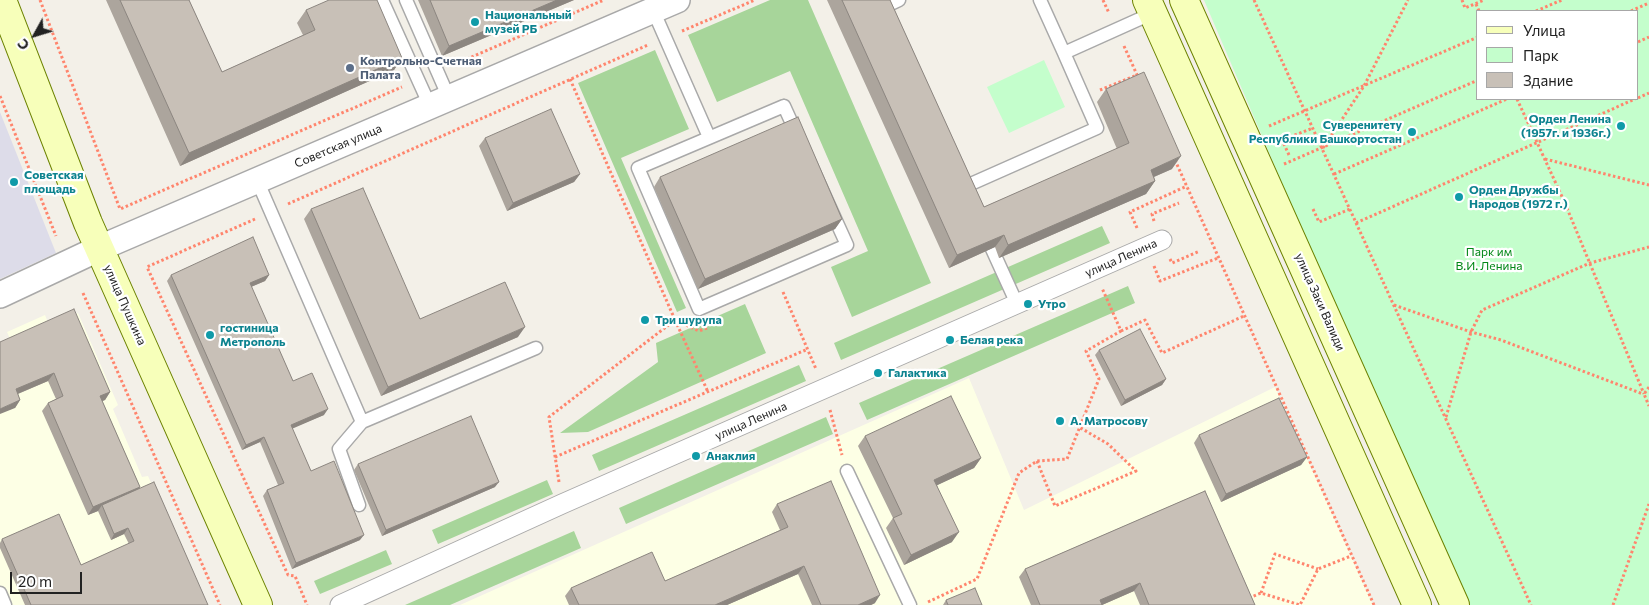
<!DOCTYPE html>
<meta charset="utf-8">
<style>
body{margin:0}
#map{position:relative;width:1649px;height:605px;overflow:hidden;background:#f3f0e8;font-family:Commissioner,sans-serif}
canvas{display:block}
.legend{position:absolute;left:1476px;top:10px;width:162px;height:90px;box-sizing:border-box;background:#fff;border:1px solid #a7a7a7;margin:0;padding:6px 9px;list-style:none;font-size:15px;color:#222}
.legend li{display:flex;align-items:center;gap:10px;height:25px}
.legend b{width:25px;border:1px solid #a7a7a7}
.north{position:absolute;left:10px;top:10px;width:50px;height:50px;-webkit-text-stroke:4px #fff;paint-order:stroke;rotate:231deg;font-size:14px;font-weight:700;line-height:20px;text-align:center;color:#222}
.north::after{content:'';display:block;margin:auto;width:18px;height:22px;background:#222;clip-path:polygon(50% 0,100% 100%,50% 72%,0 100%)}
.scale{position:absolute;left:10px;top:572px;width:72px;height:22px;box-sizing:border-box;border:2px solid #222;border-top:0;padding-left:6px;font-size:15px;line-height:18px;white-space:nowrap;color:#222;-webkit-text-stroke:4px #fff;paint-order:stroke}
</style>
<div id="map">
<canvas width="1649" height="605"></canvas>
<ul class="legend">
<li><b style="height:6px;background:#f7ffba"></b>Улица</li>
<li><b style="height:14px;background:#c4fecc"></b>Парк</li>
<li><b style="height:14px;background:#c8c0b7"></b>Здание</li>
</ul>
<div class="north">С</div>
<div class="scale">20 m</div>
</div>
<script>
const context = document.querySelector('canvas').getContext('2d');
context.lineJoin = 'round';
function fill(path, color) { context.fillStyle = color; context.fill(path, 'evenodd'); }
const poly = rows => new Path2D(rows.map(r => 'M' + r).join(''));
function strokePath(path, color, width, dash) { context.strokeStyle = color; context.lineWidth = width; context.lineCap = dash ? 'butt' : 'round'; context.setLineDash(dash || []); context.stroke(path); }
function write(font, color, halo, rows, align = 'center') {
  context.font = font + ' Commissioner,sans-serif'; context.lineWidth = 4.5; context.setLineDash([]); context.textBaseline = 'middle'; context.strokeStyle = halo; context.fillStyle = color; for (const [text, x, y, turn = 0] of rows) {
    context.save(); context.translate(x, y); context.rotate((+turn || 0) * Math.PI / 180); context.textAlign = isNaN(turn) ? turn : align; if (halo) context.strokeText(text, 0, 0); context.fillText(text, 0, 0); context.restore();
  }
}
fill(poly([
 [78,313,118,405,113,409,142,477,148,476,205,605,0,605,0,346,11,341,7,332,45,315,49,325],
 [969,378,1024,510,1275,387,1373,605,460,605]
]), '#fdffe5');
fill(poly([
 [770,0,808,0,931,283,852,317,831,267,868,251,790,71,717,102,688,35],
 [655,50,689,129,621,158,686,308,677,312,578,83],
 [1102,226,1110,243,841,360,834,343],
 [1128,286,1135,303,867,420,859,403],
 [745,304,766,353,588,432,560,433,658,362,656,343],
 [799,365,806,381,599,471,592,455],
 [826,417,833,434,626,524,619,508],
 [547,480,553,494,438,544,432,530],
 [574,531,581,548,450,605,405,605],
 [386,550,392,564,320,594,314,581]
]), '#a7d59a');
fill(poly([
 [1204,0,1649,0,1649,605,1462,605],
 [1478,11,1638,11,1638,99,1478,99],
 [1044,60,1065,107,1009,133,987,87]
]), '#c4fecc');
fill(poly([
 [0,112,56,253,0,279]
]), '#dddce9');
const service = poly([
 [382,0,430,106],
 [406,0,449,98],
 [1040,0,1064,53],
 [882,8,899,0],
 [653,10,709,137],
 [784,106,847,245,699,309,638,168,784,106],
 [257,180,362,422],
 [964,187,1097,128,1064,53,1153,13],
 [992,249,1017,304],
 [847,471,910,605],
 [359,505,339,449,362,422,536,348],
 [0,593,5,605]
]);
const pedestrian = poly([
 [340,605,562,504,1162,240]
]);
const minor = poly([
 [0,295,100,248,677,0]
]);
const secondary = poly([
 [2,0,88,223,258,605],
 [1147,0,1417,605],
 [1184,0,1455,605]
]);
strokePath(service, '#a9a9a9', 15);
strokePath(pedestrian, '#a9a9a9', 21);
strokePath(minor, '#a9a9a9', 28);
strokePath(secondary, '#6c8200', 30);
strokePath(poly([
 [40,0,120,209,402,87],
 [1103,0,1109,13],
 [1254,0,1531,605],
 [1462,0,1465,8,1484,0],
 [1476,4,1479,11],
 [1536,11,1562,0],
 [1631,11,1649,3],
 [682,31,755,0],
 [1638,42,1649,37],
 [1124,46,1138,77],
 [453,65,604,0],
 [1100,90,1137,75],
 [0,96,56,236],
 [1638,98,1649,93],
 [1517,99,1564,201,1644,394],
 [1269,126,1478,37],
 [1323,148,1364,86,1408,0],
 [1289,155,1282,140,1313,128],
 [1545,159,1649,185],
 [1175,160,1374,605],
 [1284,164,1478,80],
 [1334,174,1507,99],
 [288,204,648,45],
 [1313,209,1319,222,1350,209],
 [255,219,147,267,288,575,295,576,307,605],
 [1154,221,1152,214,1179,203],
 [1356,223,1635,99],
 [1137,228,1130,212,1187,186],
 [1170,259,1172,263,1200,251],
 [1154,266,1160,281,1218,258],
 [783,292,816,369],
 [83,293,220,605],
 [1394,305,1471,332,1501,340,1643,394],
 [707,328,699,331,675,320,708,392],
 [1121,331,1145,320,1162,353,1244,316],
 [1649,387,1644,394,1649,406],
 [830,410,842,455],
 [1446,417,1471,332,1482,310,1590,263,1649,247],
 [555,457,808,349],
 [1037,461,1055,506,1136,471,1108,444,1079,427],
 [559,482,549,417,675,320,570,79],
 [1261,593,1275,554,1318,569],
 [1249,598,1261,593,1300,605,1318,569,1351,556],
 [928,602,977,579,1019,473,1037,461,1067,459,1099,379,1086,351,1121,331,1102,288],
 [1613,605,1649,504]
]), '#ff856d', 3, [2.5, 2.5]);
strokePath(service, '#fff', 12);
strokePath(pedestrian, '#fff', 19);
strokePath(minor, '#fff', 25);
strokePath(secondary, '#f7ffba', 28);
fill(poly([
 [106,0,189,0,222,72,303,35,297,23,306,10,402,58,394,70,180,166],
 [418,0,574,0,442,56],
 [827,0,890,0,984,207,1117,149,1097,102,1106,89,1172,169,1154,177,1155,181,1146,194,999,258,995,247,949,268],
 [485,138,580,174,574,182,507,211,479,146],
 [660,177,842,219,835,229,698,289,654,187],
 [311,209,420,319,518,337,381,396,304,219],
 [171,275,269,275,265,281,251,287,293,381,324,415,292,428,311,471,360,540,292,569,263,496,267,490,278,485,260,442,242,450,167,281],
 [0,342,110,392,105,400,102,401,140,487,139,489,208,605,25,605,0,548,0,543,2,539,81,565,129,544,124,534,111,540,98,511,88,515,42,411,48,403,56,399,48,381,18,394,20,400,15,408],
 [1099,350,1166,379,1162,385,1121,406,1095,355],
 [1199,435,1307,457,1301,465,1221,502,1194,443],
 [865,436,981,458,974,468,937,485,952,542,904,565,886,528,893,518,858,446],
 [358,464,495,487,382,536,354,470],
 [1205,491,1255,605,1140,605,1134,591,1102,605,1031,605,1019,577,1025,569],
 [777,504,875,603,871,605,812,605,798,574,727,605,569,605,565,596,571,588,665,581,780,530,772,512],
 [946,600,982,605,943,605]
]), '#aca59d');
fill(poly([
 [557,0,574,0,442,56,449,46],
 [402,58,394,70,180,166,189,153],
 [1181,156,1172,169,1142,182,1151,170],
 [580,174,574,182,507,211,513,203],
 [1155,181,1146,194,999,258,1008,245],
 [842,219,835,229,698,289,705,279],
 [1004,235,995,247,949,268,957,255],
 [269,275,265,281,246,289,250,283],
 [525,327,518,337,381,396,388,387],
 [54,373,48,381,10,397,16,389],
 [1166,379,1162,385,1121,406,1125,400],
 [110,392,105,400,95,404,100,396],
 [20,400,15,408,0,414,0,409],
 [328,409,324,415,287,431,291,425],
 [264,437,260,442,242,450,246,445],
 [1307,457,1301,465,1221,502,1226,494],
 [981,458,974,468,927,490,934,480],
 [499,482,495,487,382,536,386,530],
 [140,487,135,495,102,505,98,511,88,515,93,507],
 [128,528,124,534,111,540,114,534],
 [959,532,952,542,904,565,911,555],
 [364,535,360,540,292,569,296,563],
 [804,566,798,574,727,605,715,605],
 [1140,583,1134,591,1102,605,1100,600],
 [880,595,875,603,871,605,858,605]
]), '#8c8680');
const building = poly([
 [120,0,189,0,222,72,315,30,306,10,329,0,377,0,402,58,189,153,120,0],
 [430,0,557,0,449,46,430,0],
 [842,0,890,0,984,207,1129,143,1106,89,1144,72,1181,156,1151,170,1155,181,1008,245,1004,235,957,255,842,0],
 [551,109,580,174,513,203,485,138,551,109],
 [798,117,842,219,705,279,660,177,798,117],
 [363,188,420,319,505,282,525,327,388,387,311,209,363,188],
 [253,237,269,275,250,283,293,381,312,373,328,409,291,425,311,471,334,461,364,535,296,563,267,490,284,483,264,437,246,445,171,275,253,237],
 [74,309,110,392,100,396,140,487,93,507,48,403,63,396,54,373,16,389,20,400,0,409,0,342,74,309],
 [1140,329,1166,379,1125,400,1099,350,1140,329],
 [951,396,981,458,934,480,959,532,911,555,893,518,902,514,865,436,951,396],
 [1279,398,1307,457,1226,494,1199,435,1279,398],
 [471,416,499,482,386,530,358,464,471,416],
 [831,481,880,595,858,605,821,605,804,566,715,605,579,605,571,588,652,552,665,581,788,527,777,504,831,481],
 [154,482,208,605,31,605,2,539,59,514,81,565,134,541,128,528,114,534,102,505,154,482],
 [1205,491,1255,605,1149,605,1140,583,1100,600,1102,605,1040,605,1025,569,1205,491],
 [975,588,982,605,948,605,946,600,975,588]
]);
fill(building, '#c8c0b7');
strokePath(building, '#8c8680', 1);
for (const [x, y, r, color] of [
 [475,22,5,"#0f9aa8"],
 [350,68,5,"#5c6f8a"],
 [1621,126,5,"#0f9aa8"],
 [1412,132,5,"#0f9aa8"],
 [14,182,5,"#0f9aa8"],
 [1459,197,5,"#0f9aa8"],
 [1028,304,5,"#0f9aa8"],
 [645,320,5,"#0f9aa8"],
 [210,335,5,"#0f9aa8"],
 [950,340,5,"#0f9aa8"],
 [878,373,5,"#0f9aa8"],
 [1060,421,5,"#0f9aa8"],
 [696,456,5,"#0f9aa8"]
]) { const dot = new Path2D(); dot.arc(x, y, r, 0, 2 * Math.PI); context.fillStyle = color; context.fill(dot); strokePath(dot, '#fff', 2); }
write('bold 12px', '#0d838f', '#fff', [
 ["Национальный",485,15],
 ["музей РБ",485,29],
 ["Орден Ленина",1611,119,"right"],
 ["(1957г. и 1936г.)",1611,133,"right"],
 ["Суверенитету",1402,125,"right"],
 ["Республики Башкортостан",1402,139,"right"],
 ["Советская",24,175],
 ["площадь",24,189],
 ["Орден Дружбы",1469,190],
 ["Народов (1972 г.)",1469,204],
 ["Утро",1038,304],
 ["Три шурупа",655,320],
 ["гостиница",220,328],
 ["Метрополь",220,342],
 ["Белая река",960,340],
 ["Галактика",888,373],
 ["А. Матросову",1070,421],
 ["Анаклия",706,456]
], 'left');
write('bold 12px', '#4e5e75', '#fff', [
 ["Контрольно-Счетная",360,61],
 ["Палата",360,75]
], 'left');
write('12px', '#222', '#fff', [
 ["Советская улица",338,146,-23],
 ["улица Ленина",1121,258,-24],
 ["улица Заки Валиди",1320,302,66],
 ["улица Пушкина",125,305,66],
 ["улица Ленина",751,421,-24]
]);
write('12px', '#038817', '#fff', [
 ["Парк им",1489,252],
 ["В.И. Ленина",1489,266]
]);
</script>
